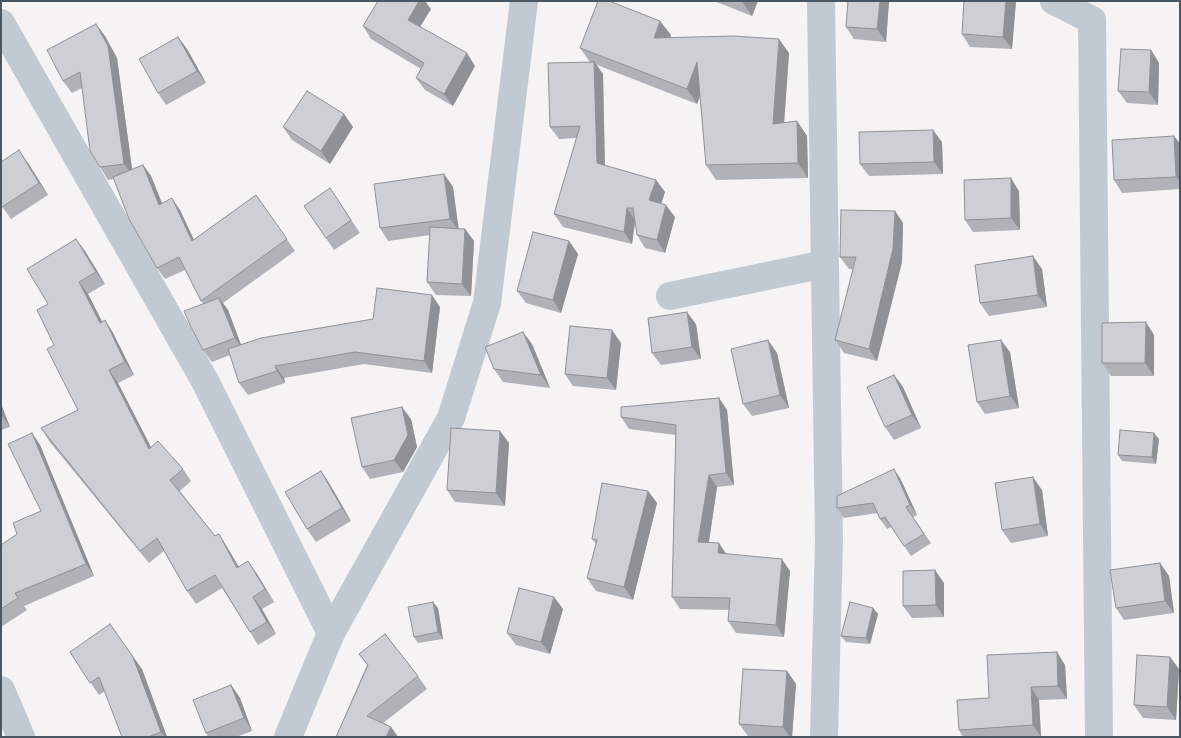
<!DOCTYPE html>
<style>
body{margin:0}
#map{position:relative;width:1181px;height:738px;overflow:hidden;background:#f5f3f3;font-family:Barlow,sans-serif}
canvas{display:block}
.frame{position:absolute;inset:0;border:2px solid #4a5661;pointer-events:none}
</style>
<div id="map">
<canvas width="1181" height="738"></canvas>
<div class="frame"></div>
</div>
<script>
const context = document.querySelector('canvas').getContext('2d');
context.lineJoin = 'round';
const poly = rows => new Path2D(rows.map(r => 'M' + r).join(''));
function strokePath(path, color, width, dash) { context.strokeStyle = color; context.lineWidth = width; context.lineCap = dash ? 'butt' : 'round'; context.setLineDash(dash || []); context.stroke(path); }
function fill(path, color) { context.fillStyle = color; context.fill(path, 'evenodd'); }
strokePath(poly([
 [821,1,829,540,824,737],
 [1054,1,1092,20,1099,737],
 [1,23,205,381,331,633,288,737],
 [670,296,825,264],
 [331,633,451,418,487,303,524,1],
 [1,690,21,737]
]), '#c1cad2', 28);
fill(poly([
 [714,1,758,1,752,16],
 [889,1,886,42,854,39,846,27],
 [1016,1,1012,49,970,47,962,34],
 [431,9,420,26,475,66,453,106,425,90,416,78,421,69,371,39,363,26],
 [671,35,670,37,789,53,784,123,797,121,807,136,808,178,716,180,706,165,700,96,697,104,597,65,603,74,605,166,656,180,665,192,661,204,675,217,665,253,645,248,637,235,635,223,632,244,563,227,554,214,577,138,559,139,550,127,590,62,580,48],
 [105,36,117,58,132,169,143,165,151,176,162,203,180,210,194,240,256,195,295,251,223,303,228,310,241,345,440,307,432,373,364,364,284,378,285,383,248,395,239,383,230,355,212,362,203,350,203,304,185,270,165,279,157,268,114,179,108,180,100,167,82,88,72,93,63,81],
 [178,37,187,49,206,83,166,105,158,93],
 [1151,50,1159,63,1158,105,1127,103,1118,91],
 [344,114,353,127,330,164,292,140,283,127],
 [1174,136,1180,144,1180,189,1122,193,1114,180],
 [942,142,943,174,869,176,860,164],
 [28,163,48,195,11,219,1,205],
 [444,174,453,187,458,229,465,229,474,241,471,296,436,295,427,282,430,235,388,241,380,228],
 [330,188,360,233,334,250,304,206],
 [1019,191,1020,230,973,232,965,220],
 [895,211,903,223,902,262,877,361,844,353,835,340,853,269,849,269,840,257],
 [569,241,578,254,561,313,526,303,517,291],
 [85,251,105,284,88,294,102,322,105,320,113,333,134,375,118,383,151,447,183,469,191,481,180,491,215,536,219,534,227,547,239,567,248,561,257,574,274,602,262,609,276,634,258,645,250,632,222,588,196,604,187,591,164,551,149,563,49,441,41,428,78,410,54,345,48,304],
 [1042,269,1047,307,989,316,980,303],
 [696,324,701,359,661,365,652,353],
 [1154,335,1154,376,1111,376,1102,363],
 [621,343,616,390,573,386,565,374],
 [532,344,550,388,503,382,494,369],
 [1010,352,1019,408,985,414,977,402],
 [777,353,789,408,752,416,743,404],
 [894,375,903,387,921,428,894,440,885,427],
 [719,398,727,410,734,485,717,487,709,542,727,554,790,571,784,637,736,633,728,621,729,610,680,609,672,597,676,435,629,429,621,417],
 [1,404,10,427,1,430],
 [411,419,417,447,403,472,370,479,362,467],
 [500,431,509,443,505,506,455,502,447,490],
 [32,433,40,445,94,576,24,606,27,610,1,627,1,545,17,534,41,511],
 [1159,439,1156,464,1122,461,1118,455],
 [321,471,329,483,351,521,316,542,307,529],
 [900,478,917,515,913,517,931,543,911,556,891,527,887,529,880,519,878,513,844,518,837,508],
 [1042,490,1048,536,1011,543,1002,530],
 [648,491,657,503,633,600,596,591,587,578,596,544,592,539],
 [1160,563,1169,576,1174,613,1124,620,1116,608],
 [944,583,944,617,912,618,903,606],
 [554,597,563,609,550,654,516,645,507,633],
 [438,608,443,639,418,643,414,637],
 [873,608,878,614,870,644,846,642,841,636],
 [70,652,142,669,167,737,122,737,105,691,99,695],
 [359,654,418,676,427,689,383,723,391,727,398,737,336,737,367,665],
 [1170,657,1179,669,1176,720,1143,718,1134,705],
 [1065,665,1067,699,1039,700,1041,737,963,737,959,730,989,698],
 [787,671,796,684,792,737,748,736,739,724],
 [231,685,240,698,252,731,236,737,208,737,206,733]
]), '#b0b2b7');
fill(poly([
 [419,1,425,1,431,9,417,32,408,20],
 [742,1,758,1,752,16],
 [880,1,889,1,886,42,877,29],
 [1006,1,1016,1,1012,49,1003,37],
 [660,21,671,35,664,52,654,38],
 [96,24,105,36,117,58,133,176,124,164],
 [178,37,187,49,206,83,197,71],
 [779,39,789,53,783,138,773,124],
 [1151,50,1159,63,1158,105,1149,92],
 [467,53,475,66,453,106,444,94],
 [594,62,603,74,605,176,597,163],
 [697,62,707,76,697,104,687,89],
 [344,114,353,127,330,164,321,151],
 [797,121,807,136,808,178,798,163],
 [933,130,942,142,943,174,934,162],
 [1174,136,1180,144,1180,182,1176,177],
 [19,150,28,163,48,195,39,183],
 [143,165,151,176,167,216,159,205],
 [444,174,453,187,459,231,450,219],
 [1011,178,1019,191,1020,230,1011,218],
 [656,180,665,192,658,213,649,200],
 [172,198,180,210,200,253,192,241],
 [666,205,675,217,665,253,657,240],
 [627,208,635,220,632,244,624,232],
 [895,211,903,223,902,262,877,361,869,349],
 [465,229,474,241,471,296,462,284],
 [76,239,85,251,105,284,96,272],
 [569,241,578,254,561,313,553,300],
 [1033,256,1042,269,1047,307,1038,295],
 [79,282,88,294,109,335,100,323],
 [432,295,440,307,432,373,424,361],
 [219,298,228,310,243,350,235,338],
 [687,312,696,324,701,359,692,347],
 [105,320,113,333,134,375,125,362],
 [1146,322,1154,335,1154,376,1145,363],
 [612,330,621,343,616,390,607,378],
 [523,332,532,344,550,388,541,375],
 [768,340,777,353,789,408,780,395],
 [1001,340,1010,352,1019,408,1010,396],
 [275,366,284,378,285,383,277,371],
 [109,370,118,383,158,461,149,449],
 [894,375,903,387,921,428,912,415],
 [719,398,727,410,734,485,726,473],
 [1,404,10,427,1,414],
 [402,407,411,419,417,447,403,472,394,460],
 [500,431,509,443,505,506,496,493],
 [32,433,40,445,94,576,86,564],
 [1154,433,1159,439,1156,464,1152,457],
 [894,469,900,478,917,515,910,505],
 [321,471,329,483,351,521,342,508],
 [709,475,717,487,707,554,698,542],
 [1033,477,1042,490,1048,536,1040,524],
 [648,491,657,503,633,600,624,587],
 [219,534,227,547,246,580,237,568],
 [719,543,727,555,718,553],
 [782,559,790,571,784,637,776,625],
 [248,561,257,574,274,602,265,589],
 [1160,563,1169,576,1174,613,1165,601],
 [935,570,944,583,944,617,936,605],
 [253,597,262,609,276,634,267,622],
 [554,597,563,609,550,654,541,642],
 [433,602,438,608,443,639,438,632],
 [873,608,878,614,870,644,866,638],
 [110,624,142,669,167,737,165,737,161,732],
 [1057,652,1065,665,1067,699,1058,686],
 [1170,657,1179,669,1176,720,1167,707],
 [787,671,796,684,792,737,790,737,783,727],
 [231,685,240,698,252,731,244,718],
 [1031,687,1039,700,1041,737,1033,725],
 [391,727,398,737,386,737]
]), '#909195');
const building = poly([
 [378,1,419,1,408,20,467,53,444,94,416,78,424,63,363,26,378,1],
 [598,1,609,1,660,21,654,38,734,36,779,39,773,124,797,121,798,163,706,165,697,62,687,89,580,48,598,1],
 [848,1,880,1,877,29,846,27,848,1],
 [964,1,1006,1,1003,37,962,34,964,1],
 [96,24,108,46,124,164,100,167,90,151,80,72,63,81,47,50,96,24],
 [178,37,197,71,158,93,139,59,178,37],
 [1121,49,1151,50,1149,92,1118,91,1121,49],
 [594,62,597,163,656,180,649,200,666,205,657,240,637,235,633,208,627,208,624,232,554,214,580,126,550,127,548,63,594,62],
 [307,91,344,114,321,151,283,127,307,91],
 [933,130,934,162,860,164,859,132,933,130],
 [1174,136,1176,177,1114,180,1112,140,1174,136],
 [19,150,39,183,2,207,1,205,1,162,19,150],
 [143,165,159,205,172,198,192,241,256,195,287,239,201,301,179,257,157,268,129,219,113,177,143,165],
 [444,174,450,219,380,228,374,184,444,174],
 [1011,178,1011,218,965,220,964,180,1011,178],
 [330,188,351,220,326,238,304,206,330,188],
 [841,210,895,211,893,249,869,349,835,340,856,257,840,257,841,210],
 [430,227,465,229,462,284,427,282,430,227],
 [533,232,569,241,553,300,517,291,533,232],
 [76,239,96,272,79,282,100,323,105,320,125,362,109,370,149,449,158,441,183,469,170,480,215,536,219,534,237,568,248,561,265,589,253,597,267,622,250,632,215,575,187,591,157,538,140,551,41,428,78,410,47,349,54,345,37,310,48,304,27,269,76,239],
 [1033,256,1038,295,980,303,975,265,1033,256],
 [377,288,432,295,424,361,355,352,275,366,277,371,239,383,228,349,261,338,373,319,377,288],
 [219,298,235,338,203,350,190,325,184,311,219,298],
 [687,312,692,347,652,353,648,318,687,312],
 [1146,322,1145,363,1102,363,1102,323,1146,322],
 [570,326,612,330,607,378,565,374,570,326],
 [523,332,541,375,494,369,485,347,523,332],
 [768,340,780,395,743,404,731,349,768,340],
 [1001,340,1010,396,977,402,968,345,1001,340],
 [894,375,912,415,885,427,867,387,894,375],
 [719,398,726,473,709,475,698,542,719,543,718,553,782,559,776,625,728,621,730,598,672,597,676,425,621,417,621,407,719,398],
 [402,407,408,435,394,460,362,467,351,418,402,407],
 [451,428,500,431,496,493,447,490,451,428],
 [1120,430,1154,433,1152,457,1118,455,1120,430],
 [32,433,86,564,15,593,18,598,1,609,1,545,17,534,13,523,41,511,8,444,32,433],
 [894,469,910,505,906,507,924,534,904,546,885,517,880,519,873,503,837,508,837,496,894,469],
 [321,471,342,508,307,529,285,492,321,471],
 [1033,477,1040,524,1002,530,995,483,1033,477],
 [602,483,648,491,624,587,587,578,597,540,592,539,602,483],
 [1160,563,1165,601,1116,608,1110,570,1160,563],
 [935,570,936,605,903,606,903,571,935,570],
 [519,588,554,597,541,642,507,633,519,588],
 [433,602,438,632,414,637,408,607,433,602],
 [850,602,873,608,866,638,841,636,850,602],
 [110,624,133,657,161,732,148,737,122,737,99,677,90,683,70,652,110,624],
 [385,634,418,676,367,716,391,727,386,737,336,737,368,665,359,654,385,634],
 [1057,652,1058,686,1031,687,1033,725,959,730,957,700,989,698,987,655,1057,652],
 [1137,655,1170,657,1167,707,1134,705,1137,655],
 [743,669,787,671,783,727,739,724,743,669],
 [231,685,244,718,206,733,193,700,231,685]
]);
fill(building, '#cdcfd5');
strokePath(building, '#909195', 1);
</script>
